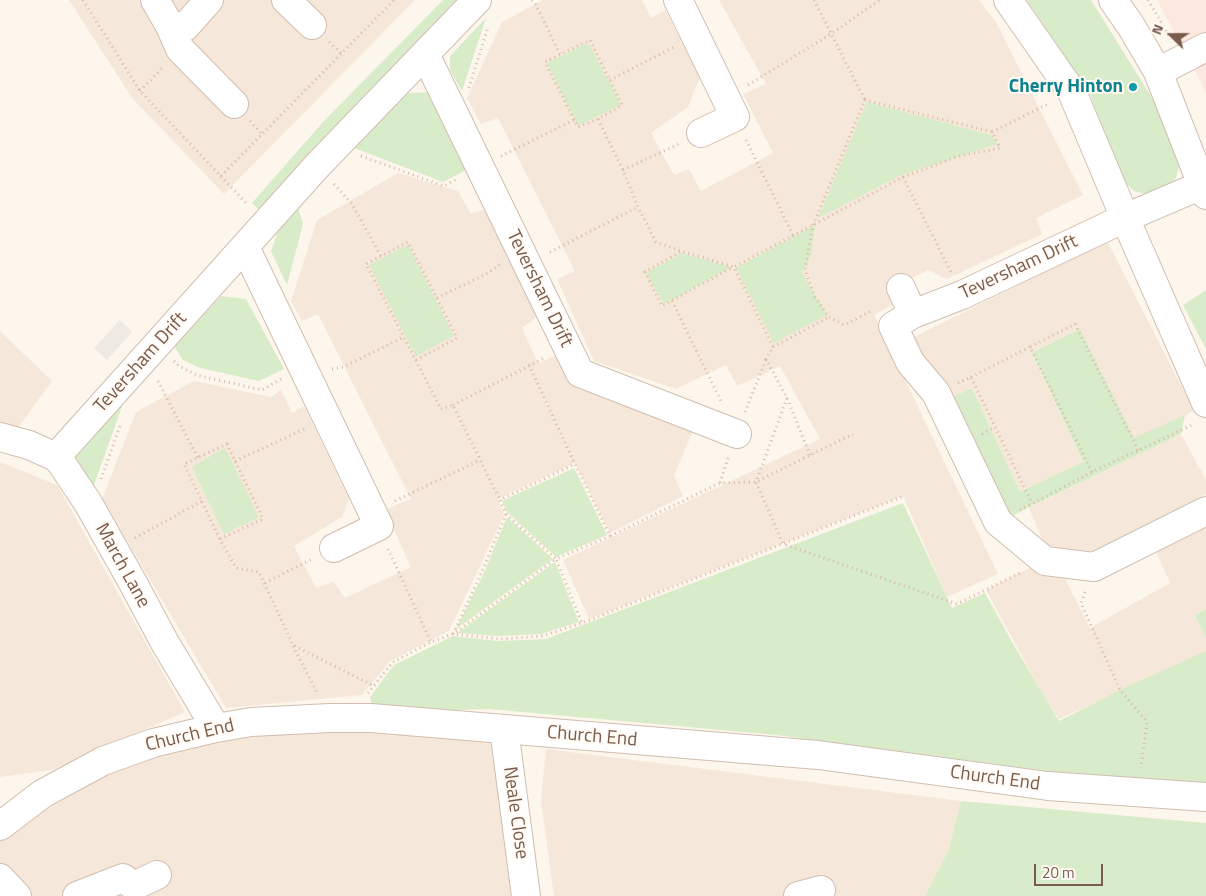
<!DOCTYPE html>
<style>
body{margin:0}
#map{position:relative;width:1206px;height:896px;overflow:hidden;background:#fdf6ec;font-family:"Titillium Web",sans-serif}
canvas{display:block}
.north{position:absolute;left:1146px;top:10px;width:50px;height:50px;-webkit-text-stroke:4px #fffaf3;paint-order:stroke;rotate:292deg;font-size:14px;font-weight:700;line-height:20px;text-align:center;color:#7a5c4d}
.north::after{content:'';display:block;margin:auto;width:18px;height:22px;background:#7a5c4d;clip-path:polygon(50% 0,100% 100%,50% 72%,0 100%)}
.scale{position:absolute;left:1034px;top:864px;width:69px;height:22px;box-sizing:border-box;border:2px solid #7a5c4d;border-top:0;padding-left:6px;font-size:15px;line-height:18px;white-space:nowrap;color:#7a5c4d;-webkit-text-stroke:4px #fffaf3;paint-order:stroke}
</style>
<div id="map">
<canvas width="1206" height="896"></canvas>
<div class="north">N</div>
<div class="scale">20 m</div>
</div>
<script>
const context = document.querySelector('canvas').getContext('2d');
context.lineJoin = 'round';
function fill(path, color) { context.fillStyle = color; context.fill(path, 'evenodd'); }
const poly = rows => new Path2D(rows.map(r => 'M' + r).join(''));
function strokePath(path, color, width, dash) { context.strokeStyle = color; context.lineWidth = width; context.lineCap = dash ? 'butt' : 'round'; context.setLineDash(dash || []); context.stroke(path); }
function write(font, color, halo, rows, align = 'center') {
  context.font = font + ' "Titillium Web",sans-serif'; context.lineWidth = 4; context.setLineDash([]); context.textBaseline = 'middle'; context.strokeStyle = halo; context.fillStyle = color; for (const [text, x, y, turn = 0] of rows) {
    context.save(); context.translate(x, y); context.rotate((+turn || 0) * Math.PI / 180); context.textAlign = isNaN(turn) ? turn : align; if (halo) context.strokeText(text, 0, 0); context.fillText(text, 0, 0); context.restore();
  }
}
fill(poly([
 [69,0,415,0,224,194,132,98],
 [543,0,642,0,651,18,665,10,700,77,688,107,651,133,674,175,689,169,701,191,773,153,743,94,766,84,719,0,979,0,996,22,1083,195,1036,218,1042,234,947,279,928,270,887,291,892,305,874,315,998,574,947,597,903,496,589,619,563,560,820,439,780,366,737,386,726,365,676,389,594,361,557,279,575,271,498,118,481,124,467,98,502,22],
 [398,173,458,191,471,214,488,208,541,314,522,328,538,363,559,354,694,429,674,475,683,496,610,533,575,463,498,499,504,515,449,631,390,661,362,695,226,708,102,499,136,412,194,381,271,397,281,390,292,413,304,406,349,500,342,517,294,546,316,588,334,582,345,598,411,567,385,510,411,499,318,314,302,321,291,301,317,220],
 [1107,241,1194,411,1134,439,1080,329,1032,354,1083,463,1020,492,972,388,945,401,912,338],
 [0,331,52,381,18,428,0,423],
 [1181,434,1206,480,1206,494,1068,564,1047,551,1029,508],
 [0,462,57,485,185,712,53,770,0,777],
 [1206,525,1206,609,1195,615,1206,638,1206,652,1059,719,1042,693,986,590,1041,562,1062,573,1090,628,1170,583,1155,549],
 [259,727,498,734,533,896,0,896,0,840,8,831,130,762],
 [546,749,961,801,949,849,925,896,554,896,541,801]
]), '#f5e8da');
fill(poly([
 [1157,0,1206,0,1206,94,1201,82]
]), '#fde8e0');
fill(poly([
 [120,320,132,332,107,360,94,348]
]), '#efe9e4');
fill(poly([
 [443,0,466,0,261,212,252,203,323,122],
 [1027,0,1091,0,1154,101,1178,155,1179,166,1176,178,1165,189,1156,193,1145,194,1134,191,1122,180,1090,94],
 [486,18,462,91,450,70,450,56],
 [588,43,621,104,578,126,547,63],
 [435,92,472,167,443,182,354,148,408,93],
 [867,102,991,135,997,144,901,175,818,218],
 [298,208,303,224,287,285,271,251,278,231],
 [815,225,811,255,802,273,827,315,774,343,736,268],
 [408,245,454,336,416,356,369,265],
 [682,253,731,267,664,304,646,273],
 [1206,290,1206,349,1183,305],
 [221,296,246,299,284,369,259,381,200,368,183,360,174,346],
 [1080,329,1134,438,1185,415,1181,434,1005,519,933,406,972,388,1020,492,1083,462,1032,353],
 [124,401,93,488,70,458],
 [225,448,259,517,224,534,192,467],
 [574,468,607,535,556,557,507,512,502,501],
 [903,503,952,608,985,593,1012,642,1059,721,1120,690,1206,651,1206,788,1127,785,1049,771,776,735,489,709,374,713,370,697,394,665,453,636,497,641,546,639],
 [507,517,553,559,456,629,483,575],
 [555,562,579,622,541,634,498,636,457,633],
 [1206,609,1206,638,1195,615],
 [961,801,1206,823,1206,896,925,896,949,849]
]), '#d8ecc9');
const minor = poly([
 [155,0,170,26,185,27,209,0],
 [286,0,312,25],
 [678,0,735,117,701,133],
 [1008,0,1072,92,1125,218,1206,403],
 [1113,0,1131,26,1158,72,1206,195],
 [170,26,180,49,234,104],
 [425,54,580,373,737,434],
 [1158,72,1206,47],
 [1202,185,1125,218,962,295,913,314,893,326,910,362,936,393,998,522,1045,561,1094,567,1206,511],
 [245,247,379,526,334,548],
 [901,288,913,314],
 [0,437,29,445,56,457,62,464,88,503,133,583,165,643,216,728],
 [56,457,317,166,477,0],
 [504,729,526,896],
 [0,826,42,794,103,761,153,743,216,728,251,722,330,718,371,718,818,755,1048,786,1206,797],
 [0,878,17,896],
 [77,896,123,878,134,886,157,875],
 [798,896,821,890]
]);
strokePath(minor, '#d1beb0', 30);
strokePath(poly([
 [83,0,140,91,248,205],
 [532,0,535,3,560,54],
 [814,0,865,100],
 [1148,0,1171,39],
 [329,42,341,53],
 [610,80,674,47],
 [748,85,831,34,880,0],
 [469,88,488,27],
 [140,91,162,68],
 [598,119,578,127,545,62,590,40,622,105,598,119,623,170,638,207,656,242,681,251,734,267],
 [250,121,262,134],
 [992,132,1050,103],
 [746,140,793,235],
 [361,156,444,186,457,179],
 [501,156,574,120],
 [623,170,679,144],
 [221,176,394,0],
 [903,177,951,272],
 [334,184,352,204,381,256],
 [550,252,638,207],
 [680,252,645,272,662,306,733,267],
 [437,298,488,273,500,264],
 [672,301,721,401],
 [773,347,829,317],
 [416,360,457,338,408,242,366,264,441,409,453,405,500,500],
 [174,361,179,366,196,375,262,390,281,379],
 [529,365,575,464],
 [332,369,343,367,404,337],
 [971,377,1030,347],
 [158,381,198,458],
 [958,383,971,377,1032,503],
 [787,398,756,482,783,544,957,604,1020,573],
 [453,405,546,357],
 [745,412,766,360],
 [982,434,995,427],
 [810,455,787,398,766,359,773,347,734,267,813,225,903,177,959,156,1000,148,992,132,865,100,813,225,805,270,815,297,829,317,844,325,873,310],
 [728,458,720,483,756,482,853,434],
 [235,461,305,429],
 [1092,472,1030,347,1075,324,1138,450],
 [101,479,120,426],
 [395,501,480,460],
 [1020,510,1092,472,1194,424],
 [506,514,481,574,453,634,500,639,543,636,582,623],
 [610,536,556,559,506,514,500,500,575,464,610,536,720,483],
 [135,538,202,501],
 [220,539,263,519,227,444,184,464,220,539,236,568,259,572,293,645,374,686],
 [388,549,431,642],
 [265,583,314,558],
 [1085,592,1081,603,1120,690,1147,722,1141,768],
 [293,646,318,694],
 [368,693,393,662,431,642,453,634,556,559,582,623,904,496]
]), '#d9b8a5', 3, [1, 4]);
strokePath(minor, '#fff', 28);
for (const [x, y, r, color] of [
 [1133,87,5,"#0f9aa8"]
]) { const dot = new Path2D(); dot.arc(x, y, r, 0, 2 * Math.PI); context.fillStyle = color; context.fill(dot); strokePath(dot, '#fffaf3', 2); }
write('bold 19px', '#0d838f', '#fffaf3', [
 ["Cherry Hinton",1123,87]
], 'right');
write('19px', '#7a5c4d', '#fffaf3', [
 ["Teversham Drift",1019,268,-25],
 ["Teversham Drift",539,289,64],
 ["Teversham Drift",141,363,-48],
 ["March Lane",122,566,61],
 ["Church End",190,736,-13],
 ["Church End",592,737,5],
 ["Church End",995,779,8],
 ["Neale Close",515,813,82]
]);
</script>
